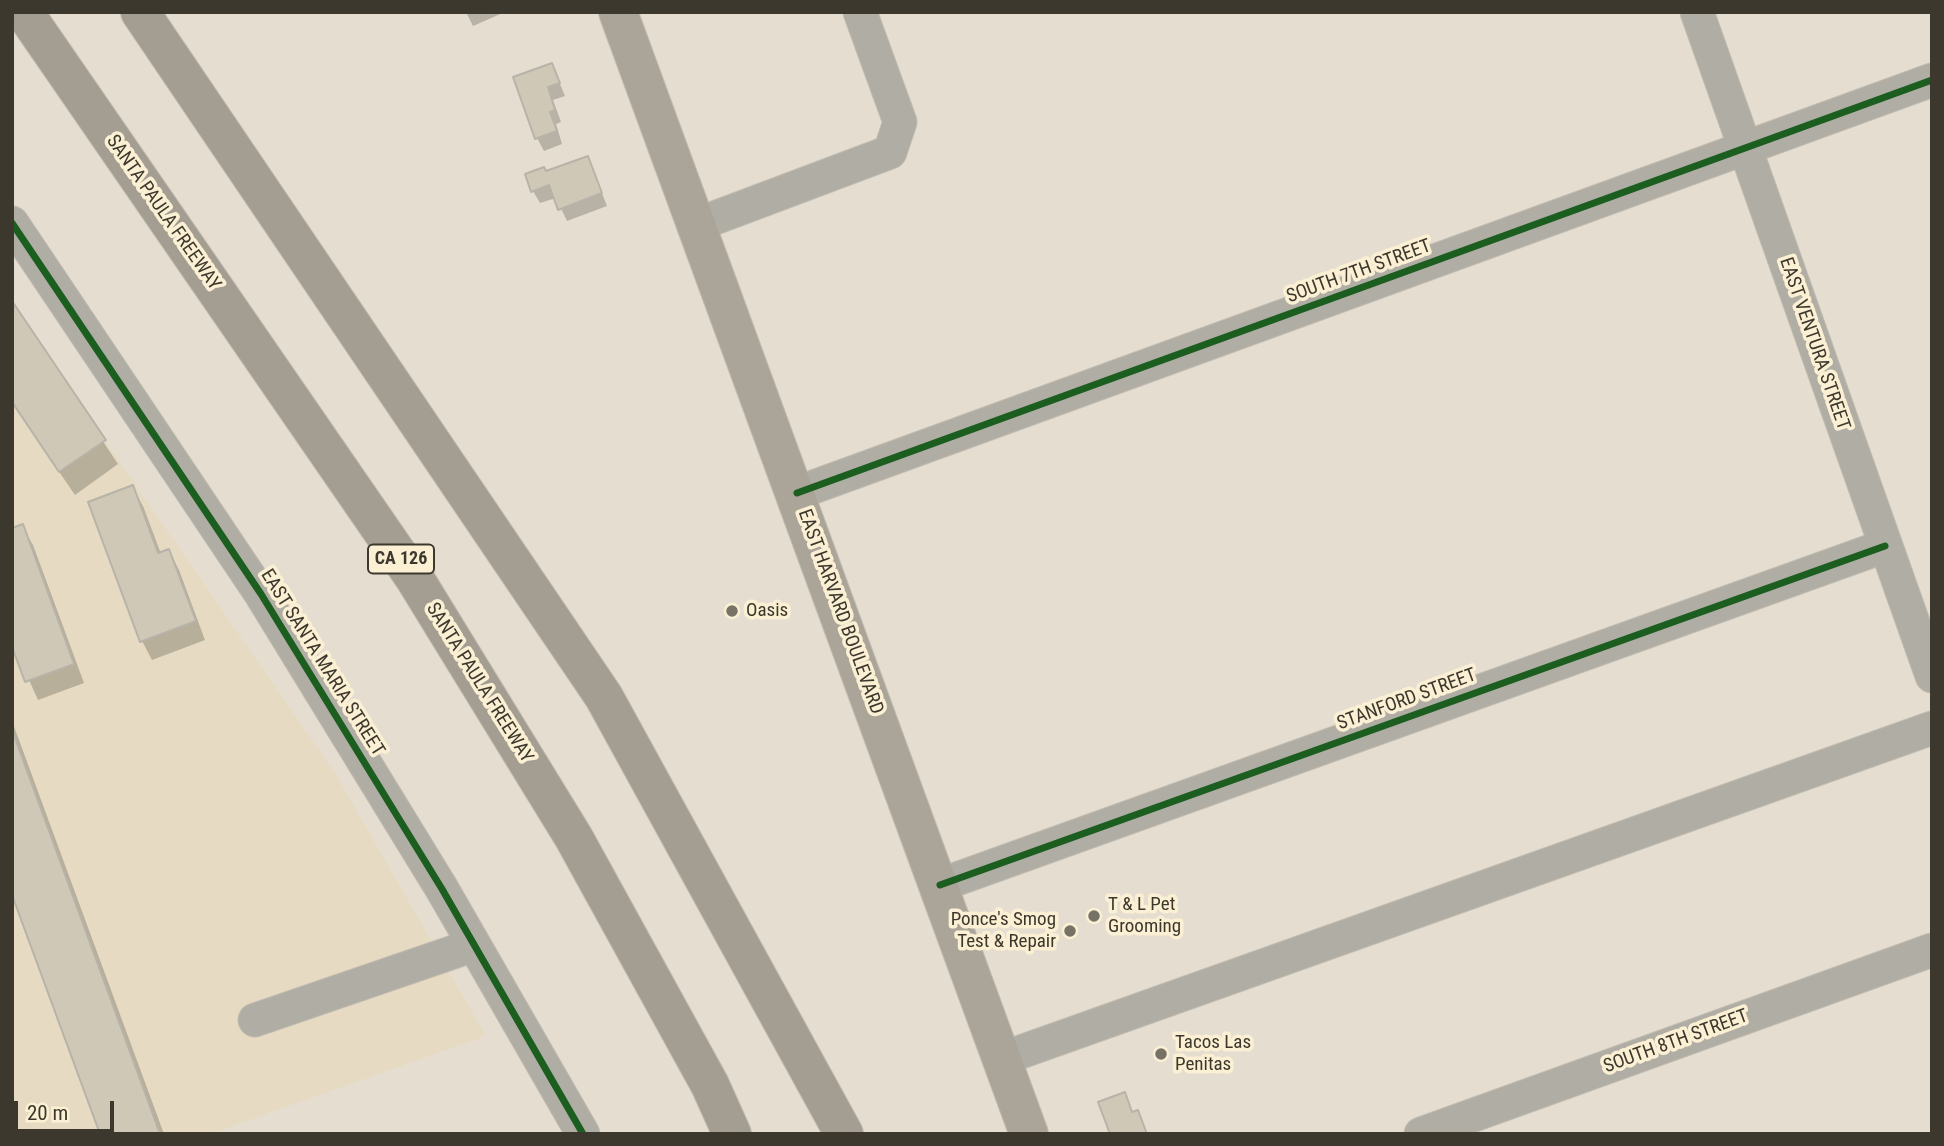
<!DOCTYPE html>
<style>
body{margin:0}
#map{position:relative;width:1944px;height:1146px;overflow:hidden;background:#e5ded0;font-family:"Roboto Condensed",sans-serif}
canvas{display:block}
.frame{position:absolute;inset:0;border:14px solid #3c382d;pointer-events:none}
.scale{position:absolute;left:14px;top:1101px;width:100px;height:32px;box-sizing:border-box;border:4px solid #3c382d;border-top:0;padding-left:9px;font-size:21px;line-height:24px;white-space:nowrap;color:#3c382d;-webkit-text-stroke:5px #fcf0d4;paint-order:stroke}
</style>
<div id="map">
<canvas width="1944" height="1146"></canvas>
<div class="frame"></div>
<div class="scale">20 m</div>
</div>
<script>
const context = document.querySelector('canvas').getContext('2d');
context.lineJoin = 'round';
function fill(path, color) { context.fillStyle = color; context.fill(path, 'evenodd'); }
const poly = rows => new Path2D(rows.map(r => 'M' + r).join(''));
function strokePath(path, color, width, dash) { context.strokeStyle = color; context.lineWidth = width; context.lineCap = dash ? 'butt' : 'round'; context.setLineDash(dash || []); context.stroke(path); }
function write(font, color, halo, rows, align = 'center') {
  context.font = font + ' "Roboto Condensed",sans-serif'; context.lineWidth = 7; context.setLineDash([]); context.textBaseline = 'middle'; context.strokeStyle = halo; context.fillStyle = color; for (const [text, x, y, turn = 0] of rows) {
    context.save(); context.translate(x, y); context.rotate((+turn || 0) * Math.PI / 180); context.textAlign = isNaN(turn) ? turn : align; if (halo) context.strokeText(text, 0, 0); context.fillText(text, 0, 0); context.restore();
  }
}
fill(poly([
 [12,306,337,776,486,1036,210,1134,12,1134]
]), '#e6dbc2');
fill(poly([
 [466,12,505,12,473,26],
 [552,65,565,96,553,100,561,122,556,124,562,144,544,151,537,138],
 [588,158,607,206,567,221,556,198,540,203,533,191,546,173],
 [12,304,118,464,75,495,12,403],
 [132,487,143,506,161,554,169,551,179,570,205,640,152,660,142,641],
 [22,527,33,545,84,683,38,700,12,642],
 [12,721,164,1134,102,1134,12,889]
]), '#0003');
const building = poly([
 [552,63,560,83,548,87,555,110,550,112,557,131,535,139,513,77,552,63],
 [588,156,602,193,558,210,549,185,531,192,525,174,544,167,546,171,588,156],
 [12,301,106,440,59,472,12,402,12,301],
 [133,485,158,553,169,549,196,621,140,642,88,502,133,485],
 [23,524,74,664,25,682,12,647,12,528,23,524],
 [12,730,160,1134,100,1134,12,895,12,730],
 [1125,1092,1132,1112,1138,1110,1147,1134,1110,1134,1098,1102,1125,1092]
]);
fill(building, '#cfc8b7');
strokePath(building, '#b8b3a8', 2);
const minor = poly([
 [1697,12,1932,676],
 [12,223,261,594,442,889,583,1134],
 [696,225,890,152,900,122,860,12],
 [797,493,1932,80],
 [940,885,1885,546],
 [255,1020,474,945],
 [1001,1059,1932,728],
 [1421,1134,1932,950]
]);
const major = poly([
 [618,12,1029,1134]
]);
const highway = poly([
 [24,12,415,579,574,838,710,1085,732,1134],
 [140,12,604,697,844,1134]
]);
strokePath(minor, '#c2bcb1', 35);
strokePath(major, '#c2bcb1', 40);
strokePath(highway, '#c2bcb1', 40);
strokePath(minor, '#b0ada4', 33);
strokePath(major, '#aaa499', 38);
strokePath(highway, '#a49e92', 38);
strokePath(poly([
 [12,223,261,594,442,889,583,1134],
 [797,493,1932,80],
 [940,885,1885,546]
]), '#1b5e20', 7);
for (const [x, y, r, color] of [
 [732,611,7,"#777266"],
 [1094,916,7,"#777266"],
 [1070,931,7,"#777266"],
 [1161,1054,7,"#777266"]
]) { const dot = new Path2D(); dot.arc(x, y, r, 0, 2 * Math.PI); context.fillStyle = color; context.fill(dot); strokePath(dot, '#fcf0d4', 2.5); }
for (const [x, y, w] of [
 [401,559,66]
]) { const box = new Path2D(); box.roundRect(x - w / 2, y - 14.5, w, 29, 5); context.fillStyle = '#fcf0d4'; context.fill(box); strokePath(box, '#3c382d', 2); }
write('bold 18px', '#3c382d', null, [
 ["CA 126",401,559]
]);
write('19px', '#3c382d', '#fcf0d4', [
 ["SANTA PAULA FREEWAY",163,213,55],
 ["SOUTH 7TH STREET",1359,272,-20],
 ["EAST VENTURA STREET",1814,344,71],
 ["EAST HARVARD BOULEVARD",840,612,70],
 ["EAST SANTA MARIA STREET",322,663,58],
 ["SANTA PAULA FREEWAY",479,683,58],
 ["STANFORD STREET",1407,700,-20],
 ["SOUTH 8TH STREET",1676,1042,-20]
]);
write('19px', '#3c382d', '#fcf0d4', [
 ["Oasis",746,611],
 ["T & L Pet",1108,905],
 ["Grooming",1108,927],
 ["Ponce's Smog",1056,920,"right"],
 ["Test & Repair",1056,942,"right"],
 ["Tacos Las",1175,1043],
 ["Penitas",1175,1065]
], 'left');
</script>
